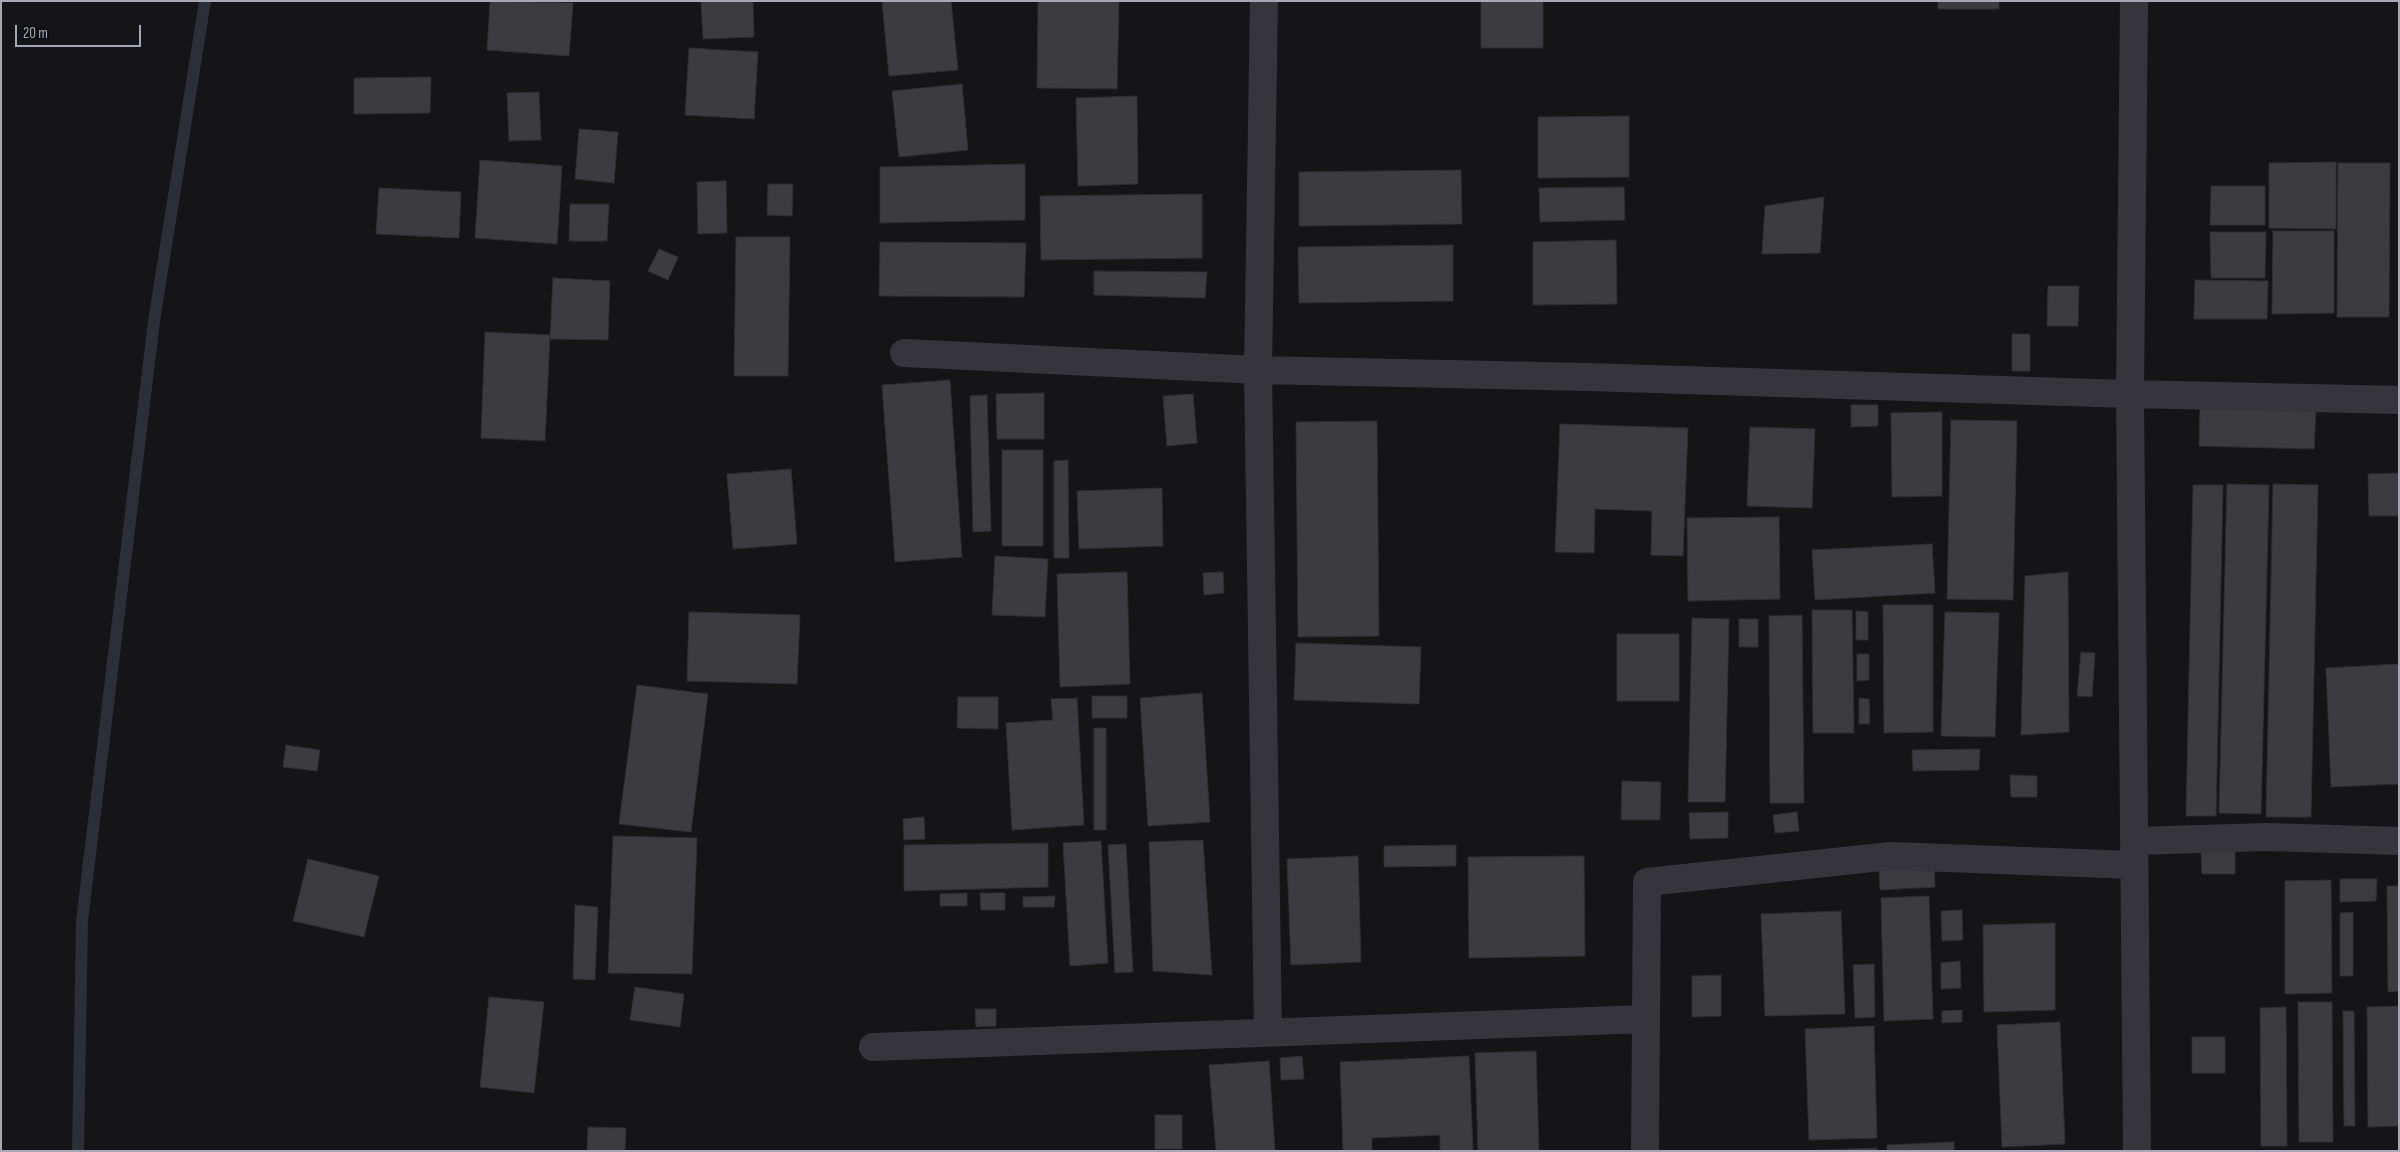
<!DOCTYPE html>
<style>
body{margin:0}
#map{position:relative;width:2400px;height:1152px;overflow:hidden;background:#151416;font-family:"Sofia Sans Condensed",sans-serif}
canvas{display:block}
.frame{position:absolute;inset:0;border:2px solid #a6a7b6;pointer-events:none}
.scale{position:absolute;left:15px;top:25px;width:126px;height:22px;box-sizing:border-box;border:2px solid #a6a7b6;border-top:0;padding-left:6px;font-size:15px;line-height:18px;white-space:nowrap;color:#a6a7b6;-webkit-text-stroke:4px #100f11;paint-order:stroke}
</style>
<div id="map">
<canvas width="2400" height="1152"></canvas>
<div class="frame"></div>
<div class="scale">20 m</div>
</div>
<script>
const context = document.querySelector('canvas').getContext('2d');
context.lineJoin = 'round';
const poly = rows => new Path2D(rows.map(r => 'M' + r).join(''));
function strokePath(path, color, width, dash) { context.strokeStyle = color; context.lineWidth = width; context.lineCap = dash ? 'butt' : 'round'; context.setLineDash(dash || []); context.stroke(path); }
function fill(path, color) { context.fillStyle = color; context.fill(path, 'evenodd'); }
strokePath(poly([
 [78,1151,82,921,154,321,205,1]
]), '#2a2f3a', 12);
const building = poly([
 [490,1,573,3,569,56,487,50,490,1],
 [701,1,753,1,754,37,703,39,701,1],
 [882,1,951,1,958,70,889,76,882,1],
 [1038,1,1119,1,1117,89,1037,88,1038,1],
 [1481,1,1543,1,1543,48,1481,48,1481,1],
 [1938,1,1999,1,1999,9,1938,9,1938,1],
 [689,48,758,52,754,119,685,115,689,48],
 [431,77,430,113,354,114,354,78,431,77],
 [962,84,968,150,899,157,892,91,962,84],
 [539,92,541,140,509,141,507,93,539,92],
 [1137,96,1138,184,1078,186,1076,98,1137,96],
 [1629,116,1629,177,1538,178,1538,117,1629,116],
 [579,129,618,132,614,183,575,179,579,129],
 [480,160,562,166,557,244,475,238,480,160],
 [2336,162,2336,229,2269,228,2269,163,2336,162],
 [2338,163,2390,163,2389,317,2337,317,2338,163],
 [1025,164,1025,220,880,223,880,167,1025,164],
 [1461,170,1462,224,1299,226,1299,172,1461,170],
 [726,181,727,233,698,234,697,182,726,181],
 [768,184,793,184,792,216,767,215,768,184],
 [2211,186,2265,186,2265,225,2210,225,2211,186],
 [1624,187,1625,220,1540,222,1539,188,1624,187],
 [379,188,461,192,459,238,376,234,379,188],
 [1202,194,1202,258,1041,260,1040,196,1202,194],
 [1824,197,1820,253,1762,254,1765,206,1824,197],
 [570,204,609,204,607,241,569,241,570,204],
 [2273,231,2334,231,2334,313,2272,314,2273,231],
 [2210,232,2266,232,2265,278,2211,278,2210,232],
 [736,237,790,237,788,376,734,376,736,237],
 [1616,240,1617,304,1533,305,1533,242,1616,240],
 [880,242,1026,243,1024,297,879,296,880,242],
 [1453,245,1453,301,1299,303,1298,247,1453,245],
 [659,249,678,257,668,280,648,271,659,249],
 [1094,271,1207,272,1205,298,1094,295,1094,271],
 [553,278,610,281,608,340,550,339,553,278],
 [2195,280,2268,281,2267,319,2194,319,2195,280],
 [2048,286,2079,286,2078,326,2047,326,2048,286],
 [485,332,550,335,545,441,481,438,485,332],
 [2012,334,2030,334,2030,371,2012,371,2012,334],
 [950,380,962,557,895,562,882,385,950,380],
 [1044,393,1044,439,997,439,996,394,1044,393],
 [1193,394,1197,443,1167,446,1163,396,1193,394],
 [987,395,991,531,973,532,970,396,987,395],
 [1851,405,1878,405,1878,426,1851,427,1851,405],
 [2200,405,2316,407,2314,449,2199,446,2200,405],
 [1942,412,1942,496,1892,497,1891,413,1942,412],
 [1951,420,2017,421,2013,600,1947,599,1951,420],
 [1377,421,1379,636,1298,637,1296,422,1377,421],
 [1560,424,1688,428,1683,556,1651,555,1652,511,1595,509,1594,553,1555,552,1560,424],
 [1750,427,1815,429,1812,508,1747,506,1750,427],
 [1002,450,1043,450,1043,546,1002,546,1002,450],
 [1068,460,1069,558,1054,558,1054,461,1068,460],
 [791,469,797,544,733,549,727,474,791,469],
 [2399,473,2399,516,2369,516,2368,474,2399,473],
 [2227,484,2269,485,2261,814,2219,813,2227,484],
 [2273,484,2318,485,2311,817,2266,817,2273,484],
 [2193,485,2223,485,2216,816,2186,816,2193,485],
 [1162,488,1163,546,1079,549,1077,491,1162,488],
 [1779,517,1780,599,1688,601,1687,518,1779,517],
 [1932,544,1935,593,1815,600,1812,550,1932,544],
 [995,556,1048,559,1045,617,992,615,995,556],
 [1127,572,1130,684,1060,687,1057,574,1127,572],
 [1223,572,1224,593,1204,595,1203,573,1223,572],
 [2068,572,2069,732,2021,735,2025,576,2068,572],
 [1883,605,1933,605,1933,732,1884,733,1883,605],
 [1812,610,1852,610,1854,733,1813,733,1812,610],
 [1856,611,1868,612,1868,640,1856,640,1856,611],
 [689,612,800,615,797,684,687,681,689,612],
 [1945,612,1999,613,1995,737,1941,736,1945,612],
 [1802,615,1804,803,1770,803,1769,616,1802,615],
 [1692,618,1729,619,1725,802,1688,802,1692,618],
 [1739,619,1758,619,1758,647,1739,647,1739,619],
 [1617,634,1679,634,1679,701,1617,701,1617,634],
 [1296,643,1421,647,1419,704,1294,700,1296,643],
 [2081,652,2095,653,2092,697,2077,696,2081,652],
 [1857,654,1869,654,1869,680,1857,681,1857,654],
 [2399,664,2399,784,2331,787,2326,668,2399,664],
 [637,685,708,694,691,832,619,824,637,685],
 [1202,693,1210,822,1148,826,1140,698,1202,693],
 [1092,696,1127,696,1127,718,1092,718,1092,696],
 [958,697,998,697,998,729,957,728,958,697],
 [1077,698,1084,825,1012,830,1006,723,1053,720,1051,699,1077,698],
 [1859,698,1869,699,1870,724,1859,724,1859,698],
 [1094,728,1106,728,1106,830,1094,830,1094,728],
 [286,745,320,750,317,771,283,767,286,745],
 [1980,749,1979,770,1913,771,1912,750,1980,749],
 [2010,775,2037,776,2037,797,2011,797,2010,775],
 [1622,781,1661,782,1660,820,1621,820,1622,781],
 [1728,812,1728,838,1690,839,1689,813,1728,812],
 [1797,812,1799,831,1775,833,1773,815,1797,812],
 [924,817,925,839,904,840,903,819,924,817],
 [613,836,697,838,692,974,608,973,613,836],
 [1203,840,1212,975,1153,971,1149,842,1203,840],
 [1101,841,1108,963,1070,966,1063,843,1101,841],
 [1048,843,1048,887,904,891,904,845,1048,843],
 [1126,844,1133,972,1115,973,1108,845,1126,844],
 [1456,845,1456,866,1384,867,1384,846,1456,845],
 [2201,847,2235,848,2235,874,2202,874,2201,847],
 [1358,856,1361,962,1291,965,1287,859,1358,856],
 [1584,856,1585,956,1469,958,1468,857,1584,856],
 [308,859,379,876,364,937,293,921,308,859],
 [1934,863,1935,887,1880,890,1879,865,1934,863],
 [2340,879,2377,879,2376,901,2340,902,2340,879],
 [2331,880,2332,993,2285,994,2285,881,2331,880],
 [2387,886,2399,886,2399,991,2388,992,2387,886],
 [967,893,967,906,940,906,940,894,967,893],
 [980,893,1005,893,1005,910,981,910,980,893],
 [1055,896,1054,907,1023,907,1023,897,1055,896],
 [1929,896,1933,1019,1884,1021,1881,898,1929,896],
 [575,905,598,907,595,980,573,979,575,905],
 [1962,910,1963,940,1942,941,1941,911,1962,910],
 [1841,911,1845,1014,1765,1016,1761,914,1841,911],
 [2353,912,2353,976,2340,976,2340,913,2353,912],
 [2055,923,2055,1010,1984,1012,1983,925,2055,923],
 [1960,961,1961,988,1941,989,1941,963,1960,961],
 [1874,964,1875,1017,1855,1018,1853,965,1874,964],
 [1721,975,1721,1016,1692,1017,1692,976,1721,975],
 [635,987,684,994,680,1027,630,1020,635,987],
 [489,997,544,1002,534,1093,480,1087,489,997],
 [2298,1002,2332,1002,2333,1142,2299,1142,2298,1002],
 [2399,1006,2399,1126,2368,1127,2367,1007,2399,1006],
 [2286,1007,2287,1146,2261,1146,2260,1008,2286,1007],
 [975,1009,996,1009,996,1026,976,1027,975,1009],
 [1962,1010,1962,1022,1942,1023,1942,1011,1962,1010],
 [2343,1011,2354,1011,2355,1126,2344,1126,2343,1011],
 [2060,1022,2065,1144,2002,1147,1997,1025,2060,1022],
 [1874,1026,1877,1138,1809,1140,1805,1029,1874,1026],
 [2192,1037,2225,1037,2225,1073,2192,1073,2192,1037],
 [1536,1051,1539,1151,1478,1151,1475,1053,1536,1051],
 [1302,1056,1304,1079,1281,1080,1280,1058,1302,1056],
 [1469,1056,1473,1151,1440,1151,1440,1135,1372,1138,1372,1151,1343,1151,1340,1062,1469,1056],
 [1269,1061,1275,1151,1216,1151,1209,1065,1269,1061],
 [1155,1115,1182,1115,1182,1149,1155,1149,1155,1115],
 [588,1127,626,1128,625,1151,587,1151,588,1127],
 [1954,1142,1954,1151,1887,1151,1887,1145,1954,1142],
 [1877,1148,1877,1151,1791,1151,1877,1148]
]);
fill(building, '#3c3b40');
strokePath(building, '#2f2e32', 1);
strokePath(poly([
 [1264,1,1258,370,1268,1031],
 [2134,1,2130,394,2137,1151],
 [904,353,1258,370,1588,377,2130,394,2399,400],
 [2134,841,2267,837,2399,841],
 [873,1047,1646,1019],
 [1645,1151,1647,882,1891,856,2134,865]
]), '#36353b', 28);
</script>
